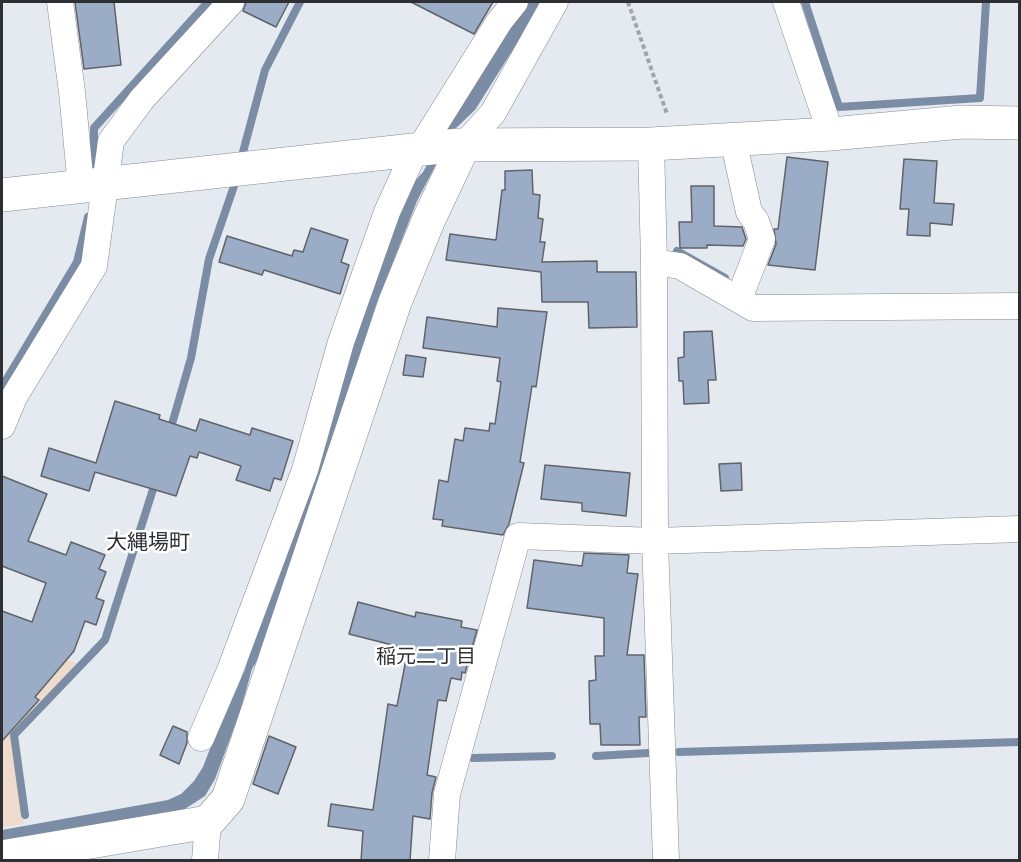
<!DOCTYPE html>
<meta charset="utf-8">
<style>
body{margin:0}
#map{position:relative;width:1021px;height:862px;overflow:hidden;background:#e5e9f0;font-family:"PT Serif",serif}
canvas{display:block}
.frame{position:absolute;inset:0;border:3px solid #2d2f32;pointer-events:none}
</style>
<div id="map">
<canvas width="1021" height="862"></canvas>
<div class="frame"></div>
</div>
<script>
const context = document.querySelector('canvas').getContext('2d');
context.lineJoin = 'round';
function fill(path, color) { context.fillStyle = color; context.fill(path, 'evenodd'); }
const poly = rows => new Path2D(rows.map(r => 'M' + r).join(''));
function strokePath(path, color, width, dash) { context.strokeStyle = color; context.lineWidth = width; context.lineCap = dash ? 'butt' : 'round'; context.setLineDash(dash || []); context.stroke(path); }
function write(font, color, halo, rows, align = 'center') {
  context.font = font + ' "PT Serif","Noto Sans JP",serif'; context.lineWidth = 5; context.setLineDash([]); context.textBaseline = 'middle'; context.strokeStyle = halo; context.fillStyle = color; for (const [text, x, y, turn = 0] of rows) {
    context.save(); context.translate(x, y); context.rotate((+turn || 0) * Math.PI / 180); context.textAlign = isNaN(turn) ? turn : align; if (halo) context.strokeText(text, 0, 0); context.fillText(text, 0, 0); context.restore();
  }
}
fill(poly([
 [21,642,78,664,12,733,24,824,2,827,2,658,3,659]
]), '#eedbcb');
fill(poly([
 [527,2,543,2,475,110,454,130,417,201,375,308,323,477,267,644,252,669,240,712,215,779,205,796,177,814,2,843,2,830,168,800,181,794,194,781,203,767,226,707,245,670,252,643,363,306,406,191,423,172,450,124]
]), '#7b8ca5');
strokePath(poly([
 [805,2,839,107,980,98,986,2],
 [243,152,265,70,300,2],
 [94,164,94,128,208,2],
 [677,251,725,278],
 [2,387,77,262,88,217],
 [170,431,191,358,209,259,234,186],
 [679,752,1020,742],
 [596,756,648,753],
 [473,758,552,756],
 [25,815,14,735,105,640,156,480]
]), '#7b8ca5', 8);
const building = poly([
 [75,2,114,2,121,65,84,69,75,2],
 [246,2,289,2,276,27,243,11,246,2],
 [411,2,493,2,474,34,411,2],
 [787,157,828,162,815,270,768,265,776,244,774,229,778,229,787,157],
 [904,159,937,161,934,203,954,204,952,225,930,223,930,236,907,235,909,209,900,209,904,159],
 [532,170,533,194,540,195,538,218,543,219,540,242,545,242,542,262,597,261,597,272,636,272,637,327,589,328,588,302,542,302,541,272,446,260,450,234,496,240,502,190,505,190,505,171,532,170],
 [691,186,714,186,714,226,742,227,746,239,743,246,707,245,707,248,680,248,679,222,692,222,691,186],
 [311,228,348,240,341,262,349,265,340,294,264,270,262,275,219,262,227,236,292,256,294,250,303,252,311,228],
 [498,308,547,312,536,387,532,386,520,462,524,463,509,524,503,535,442,526,443,520,433,519,439,480,448,482,455,439,463,441,465,428,489,431,490,423,495,424,501,382,497,381,500,358,423,348,427,317,497,327,498,308],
 [712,331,716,380,708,380,709,403,684,404,683,381,679,381,678,358,684,357,684,332,712,331],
 [406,355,426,358,423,377,403,375,406,355],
 [115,401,160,415,159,419,196,431,200,419,250,435,252,428,293,441,281,480,274,478,270,491,236,480,241,466,199,452,197,458,190,456,176,496,95,472,89,491,41,476,49,448,96,463,115,401],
 [741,463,742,490,721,491,719,464,741,463],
 [545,465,630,473,626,516,582,511,582,503,541,499,545,465],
 [2,476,47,494,28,541,66,555,71,542,105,555,99,569,106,572,96,598,104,601,96,625,85,621,74,651,35,697,39,700,2,741,2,611,32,622,46,583,2,566,2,476],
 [584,553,629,555,627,573,638,574,627,655,644,655,646,717,639,717,640,745,601,745,600,724,590,724,589,681,596,680,595,656,604,656,604,618,527,608,534,560,582,566,584,553],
 [358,602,415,617,416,612,462,621,461,627,477,630,465,673,462,672,461,680,451,678,446,701,438,700,427,775,436,777,432,793,430,819,413,816,410,861,361,861,363,831,328,826,331,804,373,810,388,704,397,706,408,649,349,634,358,602],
 [173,726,187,732,187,743,179,764,160,755,173,726],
 [269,736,296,747,278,794,253,784,269,736]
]);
fill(building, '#9bacc6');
strokePath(building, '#606369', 1.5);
const minor = poly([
 [60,2,72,92,81,187],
 [786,2,831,134],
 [733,139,749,212,756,221,762,239,739,299],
 [651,144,654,262,655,541,666,860],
 [464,145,493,113,555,2],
 [419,150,499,22,515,2],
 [654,262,680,266,753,308,1020,306],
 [2,426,14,397,94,266,111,141,142,99,231,2],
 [201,738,229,673,305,470,341,342,387,212,415,150],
 [205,860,208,822],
 [442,860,447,794,518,536,655,541,1020,529]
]);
const tertiary = poly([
 [2,195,459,145,651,144,831,134,962,122,1020,123],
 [2,857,208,822,228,799,395,302,429,219,464,145]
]);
strokePath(minor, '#868a91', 27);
strokePath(tertiary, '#868a91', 34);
strokePath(poly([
 [628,2,667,114]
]), '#a1a5aa', 4, [4.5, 3]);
strokePath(minor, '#fff', 26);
strokePath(tertiary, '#fff', 33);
write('20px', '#2d3035', '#fff', [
 ["稲元二丁目",426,657]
]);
write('21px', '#2d3035', '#fff', [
 ["大縄場町",148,543]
]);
</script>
